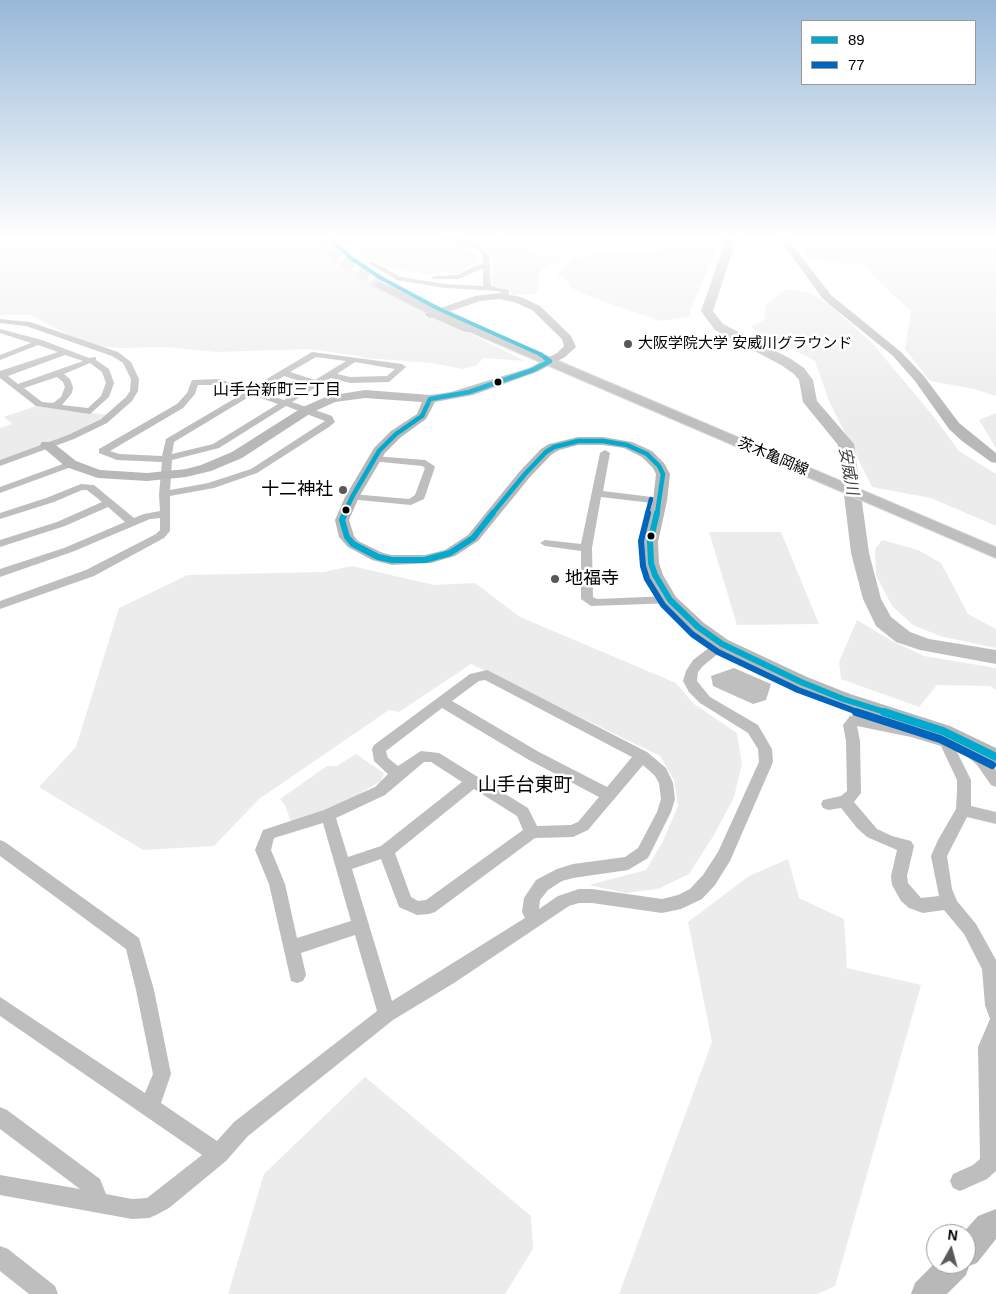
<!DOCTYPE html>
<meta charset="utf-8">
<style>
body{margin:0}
#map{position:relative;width:996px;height:1294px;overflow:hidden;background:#fff;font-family:Arial,sans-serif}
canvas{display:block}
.legend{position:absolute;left:801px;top:20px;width:175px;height:65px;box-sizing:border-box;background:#fff;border:1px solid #999;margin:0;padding:6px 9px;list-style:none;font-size:15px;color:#000}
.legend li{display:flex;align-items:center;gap:10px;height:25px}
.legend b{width:25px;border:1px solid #999}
.north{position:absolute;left:926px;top:1224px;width:50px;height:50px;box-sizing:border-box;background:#fff;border:1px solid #999;border-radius:50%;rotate:7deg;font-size:14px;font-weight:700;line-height:20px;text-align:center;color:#000}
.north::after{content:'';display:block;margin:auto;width:18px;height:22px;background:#595959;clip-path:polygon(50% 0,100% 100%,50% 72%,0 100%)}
</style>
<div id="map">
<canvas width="996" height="1294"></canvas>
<ul class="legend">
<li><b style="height:6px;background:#00a9ce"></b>89</li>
<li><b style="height:6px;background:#0065bd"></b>77</li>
</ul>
<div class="north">N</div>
</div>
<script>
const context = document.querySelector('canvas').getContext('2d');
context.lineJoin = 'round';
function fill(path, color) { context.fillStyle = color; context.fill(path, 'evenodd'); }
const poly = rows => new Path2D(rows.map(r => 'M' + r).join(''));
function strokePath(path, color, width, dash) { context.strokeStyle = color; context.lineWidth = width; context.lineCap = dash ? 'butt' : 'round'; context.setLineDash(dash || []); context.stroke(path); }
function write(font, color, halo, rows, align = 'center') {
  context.font = font + ' Arial,"Noto Sans JP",sans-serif'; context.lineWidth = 5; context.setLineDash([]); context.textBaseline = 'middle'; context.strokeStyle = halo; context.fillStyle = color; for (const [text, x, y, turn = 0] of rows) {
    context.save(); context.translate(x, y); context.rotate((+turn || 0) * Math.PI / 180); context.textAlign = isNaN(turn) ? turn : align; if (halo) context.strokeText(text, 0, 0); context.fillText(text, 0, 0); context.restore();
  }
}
fill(poly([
 [0,237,319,237,329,254,400,299,525,361,484,358,475,366,463,369,431,363,366,358,353,355,309,349,217,352,166,347,122,348,96,346,80,341,30,315,0,315],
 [387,237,419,237,422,241,427,242,449,241,459,243,468,246,470,252,476,256,478,261,476,264,465,267,464,272,458,273,444,272,429,274,417,273,388,268,358,254,357,250,354,249,356,246,365,243,383,241],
 [459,237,497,239,526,246,532,253,550,257,567,256,540,270,537,294,512,295,512,292,507,289,492,286,493,255,481,246],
 [833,237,996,237,996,396,974,389,930,381,905,349,911,311,870,273,869,266,808,258,802,250],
 [681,245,718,245,690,311,691,316,661,321,596,299,571,288,565,277,556,276,575,257,590,256,595,253,645,254],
 [786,289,809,293,829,304,874,345,934,417,959,451,996,474,996,526,931,498,872,487,829,401,815,361,750,327,764,320,766,305],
 [36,406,107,415,69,435,0,461,0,428,12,424,4,417],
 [996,413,996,448,979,420],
 [709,532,781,532,819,624,737,625],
 [882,540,918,550,941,563,968,614,996,629,996,648,940,636,913,625,892,606,876,575,875,549],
 [352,566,434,585,475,583,520,617,676,683,694,704,737,733,742,764,734,797,714,835,689,874,658,889,625,893,589,885,646,870,662,843,678,806,674,780,660,756,471,664,399,712,389,710,259,799,214,846,143,850,39,787,76,747,119,608,188,575,324,572],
 [857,620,892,641,924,656,996,668,996,690,990,686,937,685,919,707,841,679,839,662],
 [356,754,384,773,381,781,344,803,291,822,285,805,280,799,327,766,337,766],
 [788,859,799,898,844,919,847,968,921,985,835,1286,817,1294,619,1294,712,1042,688,922,749,876],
 [365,1077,531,1216,533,1249,505,1294,228,1294,264,1174]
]), '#ececec');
fill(poly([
 [734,668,771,684,766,700,753,704,713,686,711,676]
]), '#bfbfbf');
fill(poly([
 [727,237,737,237,713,311,723,324,791,359,804,368,813,380,817,401,854,444,869,553,881,599,891,617,910,632,929,639,996,650,996,664,920,650,896,642,876,626,863,599,851,553,838,445,803,402,799,380,794,374,781,365,715,330,701,311,727,237]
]), '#bfbfbf');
strokePath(poly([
 [318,237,344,261,380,285]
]), '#d9d9d9', 12, [12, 5.5]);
const primary = poly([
 [380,282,437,308,439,311,433,315,429,314,376,287,374,285,376,283,380,282],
 [467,322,996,547,996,558,463,329,461,326,467,322]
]);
strokePath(primary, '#dbdbdb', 2);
fill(poly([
 [332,237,355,237,334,240,332,237],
 [441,237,451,237,483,248,489,256,491,286,509,290,508,299,502,299,502,293,497,291,445,288,397,280,368,263,373,262,401,277,445,284,483,286,483,268,459,279,433,279,431,278,435,276,458,275,475,266,483,264,483,256,479,250,441,237],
 [0,319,30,322,118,352,131,362,139,379,138,391,132,401,107,423,74,439,0,466,0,460,68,435,101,419,126,397,130,391,131,379,123,363,112,356,26,326,0,323,0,319],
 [0,329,42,340,89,358,96,357,96,360,109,369,114,383,109,397,90,414,36,406,0,378,0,371,58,352,38,345,0,360,0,355,31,343,0,333,0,329],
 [65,355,83,361,18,384,8,376,65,355],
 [90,363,102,372,106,383,101,396,88,408,62,405,72,393,73,387,70,379,64,374,90,363],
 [57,377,63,382,65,387,61,397,53,403,42,402,24,388,57,377],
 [312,352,402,364,406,367,389,382,350,383,331,378,292,402,332,416,335,422,329,427,257,473,214,488,170,496,170,531,164,538,94,576,0,609,0,601,86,570,156,534,160,530,160,518,150,519,72,552,0,577,0,569,64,548,125,522,108,507,65,526,0,547,0,540,57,522,102,502,87,490,82,490,54,502,0,519,0,513,46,498,81,484,94,485,134,518,144,514,160,511,159,494,162,462,117,460,99,453,99,449,177,404,187,393,192,380,219,379,250,389,312,352],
 [316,357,346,361,315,380,290,372,316,357],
 [355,362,395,369,387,376,350,377,337,374,355,362],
 [284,376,309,384,284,400,258,392,284,376],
 [198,385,218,385,244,393,166,439,162,456,119,454,110,451,183,408,195,394,198,385],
 [252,395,278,404,213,444,172,454,174,442,252,395],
 [286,406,325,421,251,469,208,483,170,490,172,460,219,448,286,406],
 [605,450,610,453,603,491,660,498,665,501,660,504,601,497,592,548,593,597,597,599,670,596,674,597,676,600,674,603,591,606,581,599,581,551,545,546,540,543,545,540,581,544,600,453,605,450],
 [374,456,425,460,433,465,435,467,424,499,411,505,348,499,347,497,352,494,409,499,415,495,425,468,422,466,371,461,371,457,374,456],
 [71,461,76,464,74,466,0,493,0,487,71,461],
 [722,640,726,641,728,644,726,647,703,666,698,672,697,681,710,697,758,725,772,749,773,762,730,861,715,885,702,899,681,909,662,913,592,903,579,903,569,906,454,983,393,1020,248,1136,226,1161,169,1208,156,1215,149,1218,132,1219,0,1195,0,1175,80,1189,0,1129,0,1107,7,1110,100,1179,106,1194,132,1199,147,1198,202,1155,0,1016,0,997,145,1093,153,1074,136,990,126,949,0,856,0,840,5,842,139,938,154,990,171,1074,161,1103,217,1141,234,1122,377,1011,355,935,301,953,306,975,303,981,297,983,291,981,269,884,255,850,263,830,324,810,375,787,388,774,374,761,372,749,374,745,470,674,487,670,647,752,666,768,673,783,675,799,671,812,648,858,628,870,573,878,562,881,548,890,540,900,539,909,558,896,579,889,592,889,662,899,678,895,690,889,703,875,718,852,759,762,758,749,748,733,700,703,689,692,683,681,686,671,693,660,718,641,722,640],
 [485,680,632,757,607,787,539,752,452,701,479,681,485,680],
 [442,708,529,760,599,797,578,822,571,825,537,826,528,808,439,753,421,751,398,766,388,758,386,751,442,708],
 [424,762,431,762,462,782,381,846,348,857,336,818,385,795,424,762],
 [643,765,655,776,659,783,661,799,657,812,638,848,625,857,573,864,557,869,536,880,524,898,522,912,525,918,392,1001,352,869,381,859,399,907,417,915,429,914,435,912,535,838,573,837,588,830,643,765],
 [474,789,517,816,523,830,426,900,418,901,411,897,395,853,474,789],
 [323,823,351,921,297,938,285,884,271,850,274,838,323,823],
 [855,715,911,727,959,741,961,745,956,750,971,780,971,806,996,812,996,824,967,817,947,856,952,889,957,901,976,924,996,960,996,1171,987,1179,960,1191,953,1188,950,1181,953,1174,973,1165,980,1159,978,1047,990,1019,985,1005,982,969,964,934,944,910,923,913,909,908,901,901,892,885,891,876,897,850,867,837,857,828,841,808,828,810,823,808,821,804,823,800,841,796,847,791,846,741,843,725,850,716,855,715],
 [857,726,911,737,941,746,957,780,957,791,956,809,938,840,931,856,939,896,921,898,908,883,907,876,914,846,911,841,892,836,877,829,854,802,861,793,860,741,857,726],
 [970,738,975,739,977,743,974,748,987,757,996,770,996,787,991,785,977,765,959,749,965,739,970,738],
 [0,1246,8,1249,55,1286,58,1294,29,1294,0,1271,0,1246]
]), '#bebebe');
fill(poly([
 [778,237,786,237,831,295,901,352,923,375,959,423,996,453,996,463,991,462,962,441,949,429,915,381,893,356,823,299,778,237],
 [499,293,521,297,540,306,571,336,576,347,565,357,537,372,473,395,435,402,426,419,401,437,385,453,359,497,349,520,354,536,358,541,383,553,392,555,425,555,445,550,468,535,520,471,541,449,549,444,578,437,603,437,632,442,652,451,664,463,670,474,667,501,658,542,659,563,663,575,676,597,704,623,728,640,807,677,850,694,950,726,996,748,996,765,936,736,836,704,795,687,716,648,692,631,664,604,647,575,643,563,642,542,653,501,656,474,653,468,642,457,624,448,603,445,578,445,559,450,551,455,530,477,478,541,455,556,431,563,392,565,372,560,348,547,339,537,335,520,345,497,374,448,391,431,417,414,422,402,365,398,335,402,311,413,242,458,211,471,186,477,147,481,98,478,66,467,40,445,42,442,52,442,76,461,100,470,147,473,186,469,201,465,232,452,303,407,328,396,365,390,430,395,451,392,529,368,557,353,564,346,562,339,532,310,514,302,499,299,480,301,434,317,430,318,425,315,426,313,475,296,499,293],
 [996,1209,996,1239,977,1263,969,1266,966,1275,947,1294,911,1294,915,1283,936,1262,936,1264,966,1264,966,1234,962,1234,978,1216,996,1209]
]), '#b8b8b8');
fill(primary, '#bebebe');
const primaryBridge = poly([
 [433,311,467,326]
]);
strokePath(primaryBridge, '#dbdbdb', 13, []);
strokePath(primaryBridge, '#bebebe', 12);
strokePath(poly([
 [328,237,351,258,381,278,439,309,540,354,547,359]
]), '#00a9ce', 4);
strokePath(poly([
 [545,358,550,361],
 [430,399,469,392,533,370,550,361],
 [344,514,352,497,379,451,396,434,422,416,430,399],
 [492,514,525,474,546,452,554,447,578,441,603,441,627,445,647,454,659,466,663,474,657,514]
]), '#00a9ce', 4.5);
strokePath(poly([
 [345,513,342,520,347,537,353,544,378,557,392,560,425,560,450,553,473,538,493,513],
 [657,513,650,542,651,563,655,575,670,600,698,627,722,644,801,682,843,699,888,713]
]), '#00a9ce', 6);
strokePath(poly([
 [884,712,943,731,996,757]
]), '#00a9ce', 8);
strokePath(poly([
 [647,514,651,499]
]), '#0065bd', 4.5);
strokePath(poly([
 [648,513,641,541,643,566,647,579,663,605,692,634,718,652,798,690,860,713]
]), '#0065bd', 6);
strokePath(poly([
 [856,712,940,739,992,765]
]), '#0065bd', 8);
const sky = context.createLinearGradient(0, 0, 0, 418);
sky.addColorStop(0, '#97b8d8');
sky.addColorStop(0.57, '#fff');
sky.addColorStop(1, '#ffffff00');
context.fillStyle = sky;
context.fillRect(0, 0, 996, 418);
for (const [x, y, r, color] of [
 [628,344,5,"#595959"],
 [498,382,4.5,"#000"],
 [343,490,5,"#595959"],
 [346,510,4.5,"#000"],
 [651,536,4.5,"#000"],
 [555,579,5,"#595959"]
]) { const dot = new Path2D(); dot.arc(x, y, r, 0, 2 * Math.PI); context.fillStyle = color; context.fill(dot); strokePath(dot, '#fff', 2); }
write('15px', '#000', '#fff', [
 ["大阪学院大学 安威川グラウンド",638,344]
], 'left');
write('15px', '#000', '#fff', [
 ["茨木亀岡線",773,457,23]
]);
write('16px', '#000', '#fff', [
 ["山手台新町三丁目",277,391]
]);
write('italic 16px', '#444', '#fff', [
 ["安威川",848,471,80]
]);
write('18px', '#000', '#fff', [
 ["十二神社",333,490],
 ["地福寺",565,579,"left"]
], 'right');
write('19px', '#000', '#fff', [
 ["山手台東町",525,786]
]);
</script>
